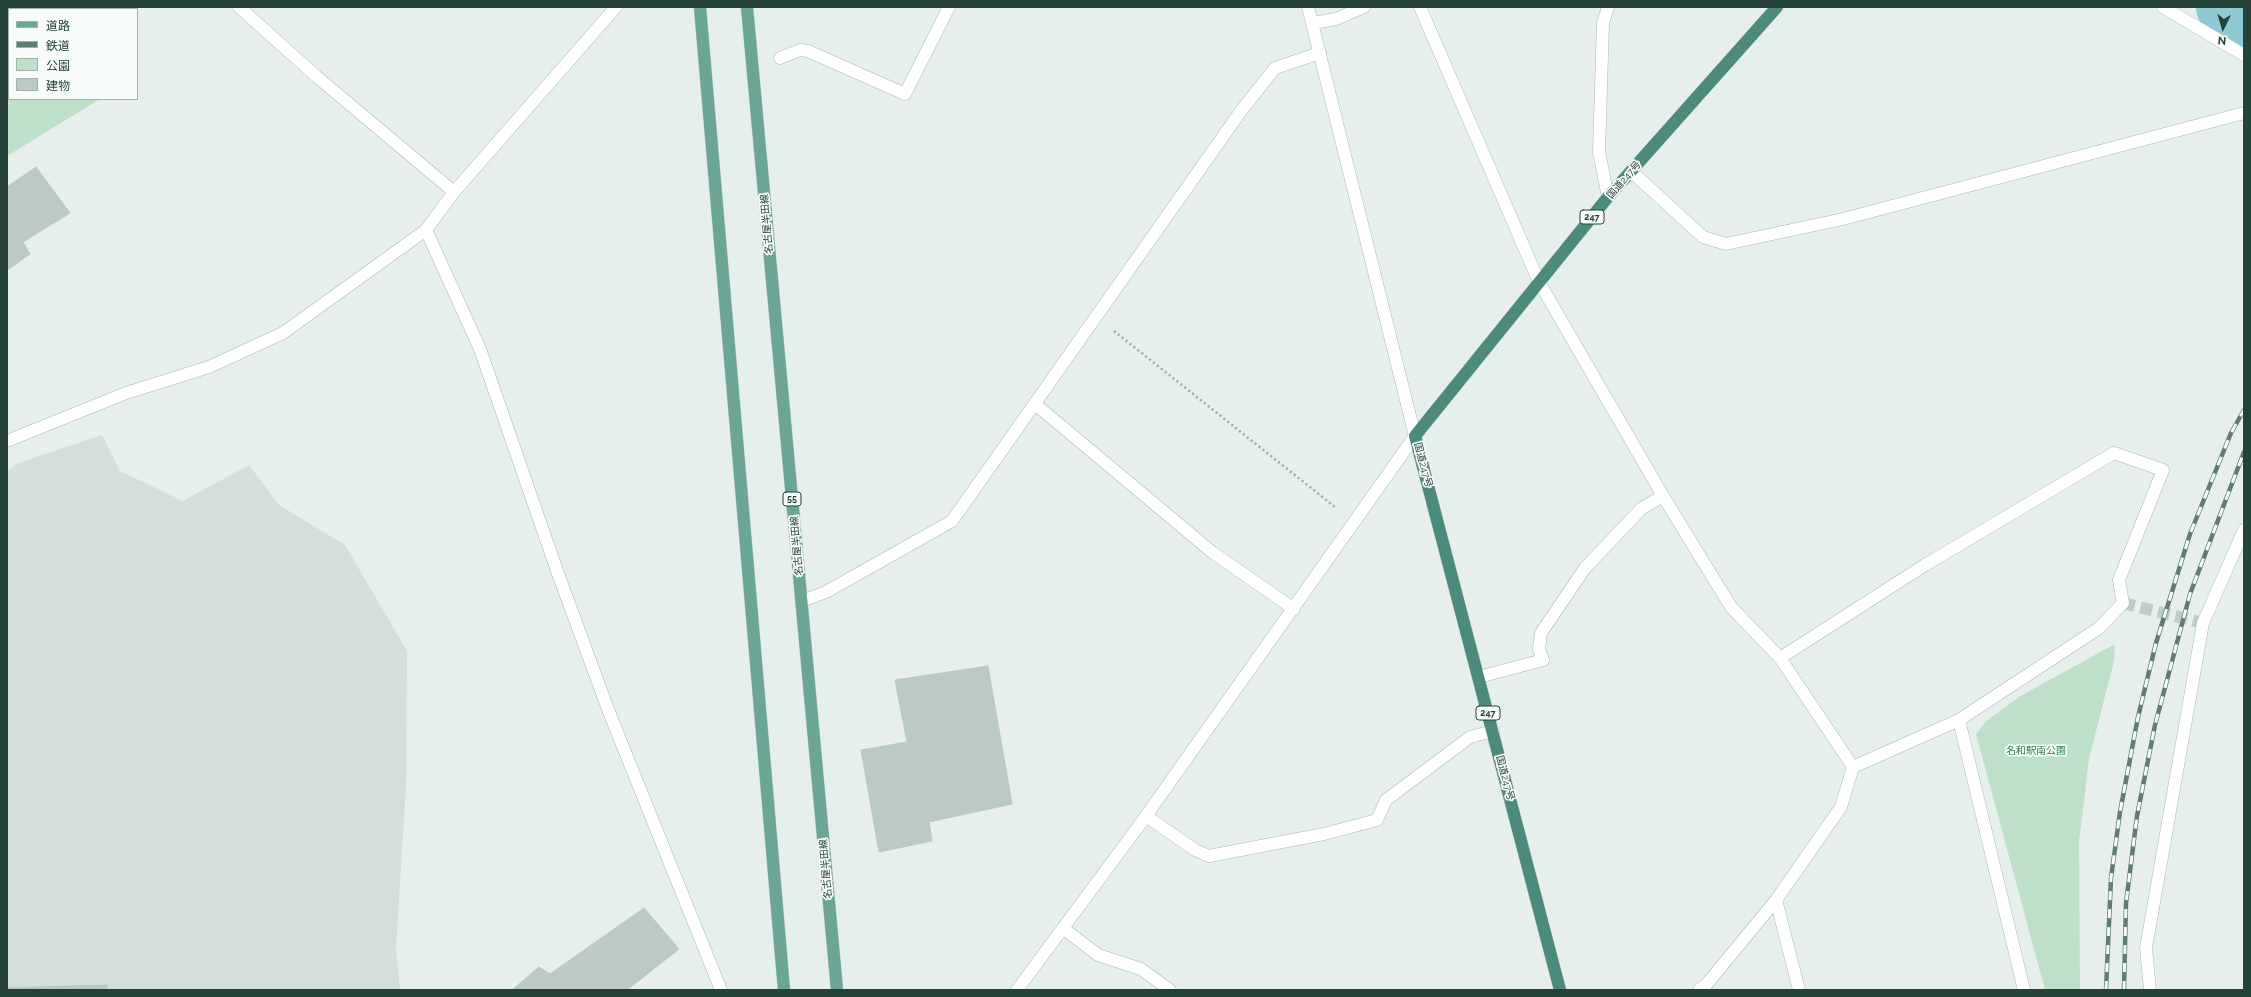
<!DOCTYPE html>
<meta charset="utf-8">
<style>
body{margin:0}
#map{position:relative;width:2251px;height:997px;overflow:hidden;background:#e6efeb;font-family:Raleway,"Noto Sans JP",sans-serif}
canvas{display:block}
.frame{position:absolute;inset:0;border:8px solid #24423a;pointer-events:none}
.legend{position:absolute;left:8px;top:8px;width:130px;height:92px;box-sizing:border-box;background:#f7fbf9;border:1px solid #a3b1ad;margin:0;padding:5px 7px;list-style:none;font-size:12px;color:#24423a}
.legend li{display:flex;align-items:center;gap:8px;height:20px}
.legend b{width:20px;border:1px solid #a3b1ad}
.north{position:absolute;left:2203px;top:8px;width:40px;height:40px;-webkit-text-stroke:3px #f7fbf9;paint-order:stroke;rotate:185deg;font-size:11px;font-weight:700;line-height:16px;text-align:center;color:#24423a}
.north::after{content:'';display:block;margin:auto;width:14px;height:18px;background:#24423a;clip-path:polygon(50% 0,100% 100%,50% 72%,0 100%)}
</style>
<div id="map">
<canvas width="2251" height="997"></canvas>
<div class="frame"></div>
<ul class="legend">
<li><b style="height:5px;background:#6aa596"></b>道路</li>
<li><b style="height:5px;background:#5f7d75"></b>鉄道</li>
<li><b style="height:11px;background:#bfe0c8"></b>公園</li>
<li><b style="height:11px;background:#bbcac4"></b>建物</li>
</ul>
<div class="north">N</div>
</div>
<script>
const context = document.querySelector('canvas').getContext('2d');
context.lineJoin = 'round';
function fill(path, color) { context.fillStyle = color; context.fill(path, 'evenodd'); }
const poly = rows => new Path2D(rows.map(r => 'M' + r).join(''));
function strokePath(path, color, width, dash) { context.strokeStyle = color; context.lineWidth = width; context.lineCap = dash ? 'butt' : 'round'; context.setLineDash(dash || []); context.stroke(path); }
function write(font, color, halo, rows, align = 'center') {
  context.font = font + ' Raleway,"Noto Sans JP",sans-serif'; context.lineWidth = 3.5; context.setLineDash([]); context.textBaseline = 'middle'; context.strokeStyle = halo; context.fillStyle = color; for (const [text, x, y, turn = 0] of rows) {
    context.save(); context.translate(x, y); context.rotate((+turn || 0) * Math.PI / 180); context.textAlign = isNaN(turn) ? turn : align; if (halo) context.strokeText(text, 0, 0); context.fillText(text, 0, 0); context.restore();
  }
}
fill(poly([
 [102,435,120,471,183,501,249,465,279,505,345,545,407,651,406,786,396,948,400,990,7,990,7,471,18,463]
]), '#d4dfda');
fill(poly([
 [7,80,9,80,9,99,100,99,7,156],
 [2115,644,2114,661,2089,759,2079,842,2080,990,2045,990,1976,734,1986,721,2022,695]
]), '#bfe0c8');
strokePath(poly([
 [2226,7,2244,18]
]), '#8ec9d4', 60);
const building = poly([
 [36,167,70,213,23,242,30,254,7,270,7,187,36,167],
 [988,666,1012,804,929,822,932,841,879,852,861,750,907,742,895,680,988,666],
 [644,908,679,949,627,990,512,990,539,967,550,974,644,908],
 [107,985,107,990,7,990,7,988,107,985]
]);
fill(building, '#bbcac4');
strokePath(building, '#b8c9c2', 1);
strokePath(poly([
 [2123,603,2203,623]
]), '#bfccc8', 12, [12, 6]);
const service = poly([
 [1313,23,1336,19,1364,7],
 [780,58,800,50,808,51,905,94,949,7],
 [1035,404,1212,552,1294,609],
 [802,601,826,592,952,521,1241,111,1275,68,1320,53],
 [1479,677,1543,660,1539,649,1541,633,1585,568,1642,508,1663,496],
 [1146,816,1195,850,1209,856,1324,834,1377,820,1386,800,1470,737,1493,731],
 [1064,929,1098,955,1141,969,1170,990]
]);
const minor = poly([
 [239,7,316,76,454,192],
 [1420,7,1539,282,1663,496,1731,607,1780,658,1853,767],
 [1608,7,1603,23,1599,152,1608,197],
 [2163,7,2244,55],
 [1631,171,1703,237,1726,244,1843,219,2244,113],
 [426,230,480,349,556,568,609,712,721,990],
 [7,441,126,393,209,367,283,333,426,230,454,192,616,7],
 [1959,720,2024,990],
 [1776,900,1799,990],
 [1699,990,1706,985,1776,900,1841,807,1853,767,1959,720,2099,628,2123,603,2119,580,2163,470,2114,453,1925,565,1780,658],
 [2150,990,2146,948,2203,623,2244,530]
]);
const tertiary = poly([
 [1017,990,1141,823,1415,436,1308,7]
]);
const primary = poly([
 [700,7,784,990],
 [747,7,837,990]
]);
const trunk = poly([
 [1560,990,1415,436,1608,197,1777,7]
]);
strokePath(service, '#a8b8b2', 13);
strokePath(minor, '#a8b8b2', 13);
strokePath(tertiary, '#a8b8b2', 13);
strokePath(primary, '#c2cac8', 13);
strokePath(trunk, '#c2cac8', 13);
strokePath(poly([
 [1114,331,1335,507]
]), '#86b3a5', 2.5, [2, 3]);
strokePath(service, '#fff', 12);
strokePath(minor, '#fff', 12);
strokePath(tertiary, '#fff', 12);
strokePath(primary, '#6aa596', 12);
strokePath(trunk, '#4c8a7c', 12);
const rail = poly([
 [2106,990,2111,878,2120,812,2138,717,2156,643,2190,534,2231,433,2244,410],
 [2124,990,2126,903,2137,816,2155,725,2190,594,2244,452]
]);
strokePath(rail, '#5f7d75', 4.5);
strokePath(rail, '#f7fbf9', 3, [9]);
for (const [x, y, w] of [
 [1592,217,24],
 [792,499,18],
 [1488,713,24]
]) { const box = new Path2D(); box.roundRect(x - w / 2, y - 7, w, 14, 3); context.fillStyle = '#f7fbf9'; context.fill(box); strokePath(box, '#24423a', 1); }
write('bold 9px', '#24423a', null, [
 ["247",1592,217],
 ["55",792,499],
 ["247",1488,713]
]);
write('10px', '#24423a', '#f7fbf9', [
 ["国道247号",1624,180,-49],
 ["名古屋半田線",767,224,-95],
 ["国道247号",1423,465,75],
 ["名古屋半田線",797,546,-95],
 ["国道247号",1505,778,75],
 ["名古屋半田線",826,869,-95]
]);
write('10px', '#2d7a4b', '#f7fbf9', [
 ["名和駅南公園",2036,751]
]);
</script>
